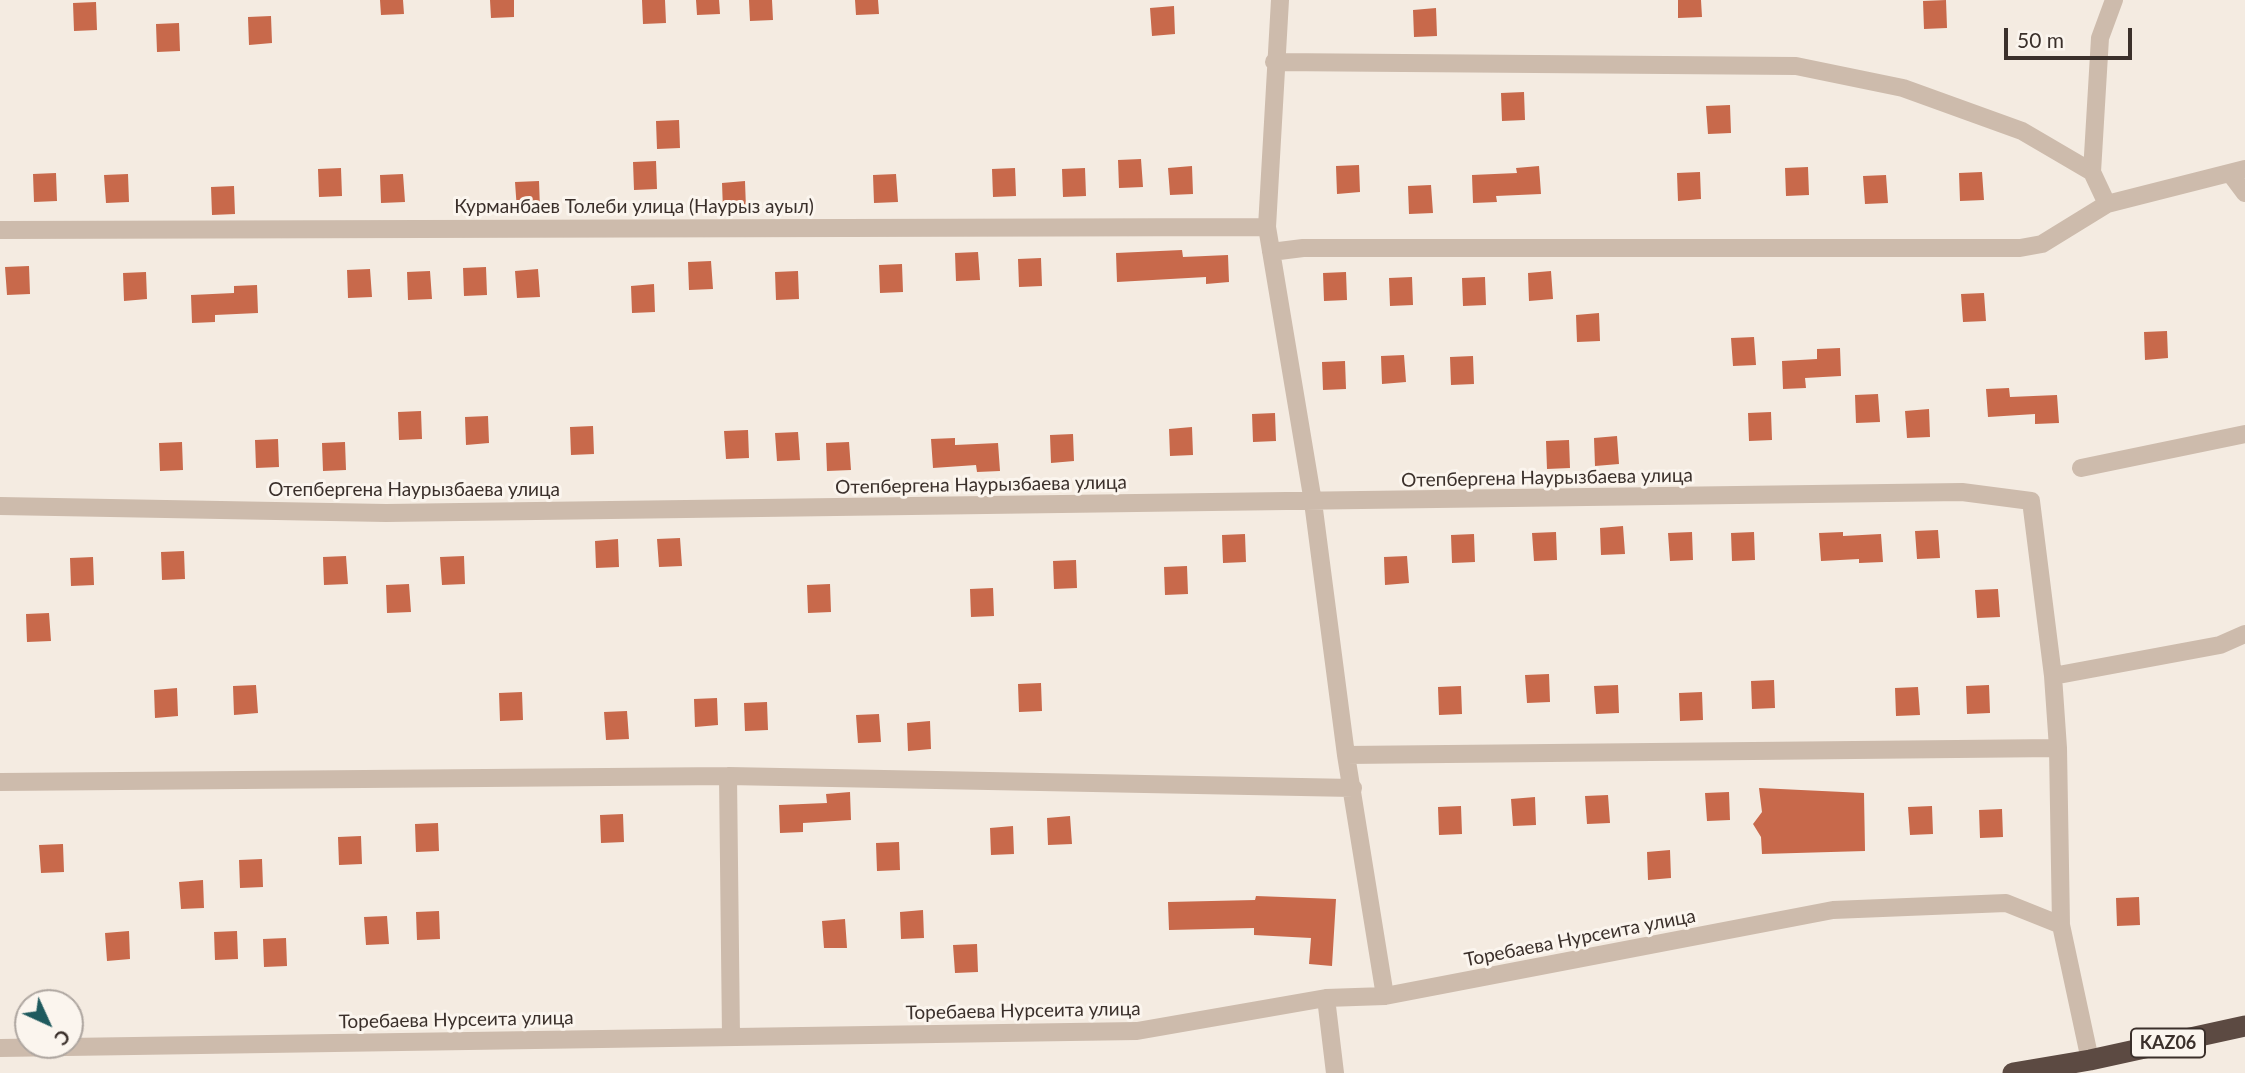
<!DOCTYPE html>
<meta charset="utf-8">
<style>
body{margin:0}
#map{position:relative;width:2245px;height:1073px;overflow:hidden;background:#f4ebe1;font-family:Lato,sans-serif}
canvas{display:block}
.north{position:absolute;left:14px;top:989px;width:70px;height:70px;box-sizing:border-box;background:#fbf5ee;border:2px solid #aea6a0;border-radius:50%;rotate:135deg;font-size:19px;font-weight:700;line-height:28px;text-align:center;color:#3b302b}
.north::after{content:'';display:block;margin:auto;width:24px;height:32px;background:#1f5a5e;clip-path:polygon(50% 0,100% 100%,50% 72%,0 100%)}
.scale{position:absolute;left:2004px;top:28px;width:128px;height:32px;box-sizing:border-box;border:4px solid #3b302b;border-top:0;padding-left:9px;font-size:21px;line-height:24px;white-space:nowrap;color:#3b302b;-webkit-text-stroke:5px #fbf5ee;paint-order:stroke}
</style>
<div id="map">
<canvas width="2245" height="1073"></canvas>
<div class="north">С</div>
<div class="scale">50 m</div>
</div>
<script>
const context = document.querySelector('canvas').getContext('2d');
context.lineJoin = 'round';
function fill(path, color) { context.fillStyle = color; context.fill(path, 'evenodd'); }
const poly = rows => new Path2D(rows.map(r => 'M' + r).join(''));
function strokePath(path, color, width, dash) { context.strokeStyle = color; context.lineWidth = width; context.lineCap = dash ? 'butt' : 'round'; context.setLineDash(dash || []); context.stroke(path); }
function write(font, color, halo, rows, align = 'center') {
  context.font = font + ' Lato,sans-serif'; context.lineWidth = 6; context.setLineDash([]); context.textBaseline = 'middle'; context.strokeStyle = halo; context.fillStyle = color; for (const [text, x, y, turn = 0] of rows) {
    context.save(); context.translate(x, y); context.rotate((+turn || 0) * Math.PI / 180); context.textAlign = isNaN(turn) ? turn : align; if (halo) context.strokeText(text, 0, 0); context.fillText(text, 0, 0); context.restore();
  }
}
fill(poly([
 [380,0,403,0,404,14,381,15],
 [490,0,514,0,514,17,491,18],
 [642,0,665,0,666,23,643,24],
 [696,0,719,0,720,14,697,15],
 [749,0,772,0,773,20,750,21],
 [855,0,878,0,879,14,856,15],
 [1678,0,1701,0,1702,17,1678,18],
 [1946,0,1947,28,1924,29,1923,1],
 [96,2,97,30,74,31,73,3],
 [1174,6,1175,34,1152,36,1150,8],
 [1436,8,1437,36,1414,37,1413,10],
 [271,16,272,43,249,45,248,17],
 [179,23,180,51,157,52,156,24],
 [1524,92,1525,120,1502,121,1501,93],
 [1730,105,1731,133,1708,134,1706,106],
 [679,120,680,148,657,149,656,121],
 [1141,159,1143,187,1119,188,1118,160],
 [656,161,657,189,634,190,633,162],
 [1359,165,1360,192,1337,194,1336,166],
 [1192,166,1193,194,1170,195,1168,168],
 [1539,166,1541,194,1496,196,1497,202,1473,203,1472,175,1517,173,1516,168],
 [1808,167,1809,195,1786,196,1785,168],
 [341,168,342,196,319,197,318,169],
 [1015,168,1016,196,993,197,992,169],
 [1085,168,1086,196,1063,197,1062,169],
 [1700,172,1701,199,1678,201,1677,173],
 [1982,172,1984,200,1960,201,1959,173],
 [56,173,57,201,34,202,33,174],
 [128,174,129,202,106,203,104,175],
 [403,174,405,202,381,203,380,175],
 [896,174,898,202,874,203,873,175],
 [1886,175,1888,203,1865,204,1863,176],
 [539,181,540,209,517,210,515,182],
 [745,181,746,209,723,210,722,183],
 [1431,185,1433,213,1409,214,1408,186],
 [234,186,235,214,212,215,211,187],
 [1182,250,1183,257,1228,255,1229,282,1206,284,1206,277,1117,282,1116,253],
 [978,252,980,280,956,281,955,253],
 [1041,258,1042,286,1019,287,1018,259],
 [711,261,713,289,689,290,688,262],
 [902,264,903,292,880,293,879,265],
 [29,266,30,294,7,295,5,267],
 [486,267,487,295,464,296,463,268],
 [370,269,372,297,348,298,347,270],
 [538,269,540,297,517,298,515,271],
 [430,271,432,299,408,300,407,272],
 [798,271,799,299,776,300,775,272],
 [1551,271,1553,299,1529,301,1528,273],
 [146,272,147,299,124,301,123,273],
 [1346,272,1347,300,1324,301,1323,273],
 [1412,277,1413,305,1390,306,1389,278],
 [1485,277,1486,305,1463,306,1462,278],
 [654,284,655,312,632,313,631,286],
 [257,285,258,313,215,315,215,322,192,323,191,295,234,293,234,286],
 [1984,293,1986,321,1963,322,1961,294],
 [1599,313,1600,341,1577,342,1576,315],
 [2167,331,2168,358,2145,360,2144,332],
 [1754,337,1756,365,1733,366,1731,338],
 [1840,348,1841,376,1805,378,1806,388,1783,389,1782,361,1817,359,1817,349],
 [1404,355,1406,382,1382,384,1381,356],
 [1473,356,1474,384,1451,385,1450,357],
 [1345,361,1346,389,1323,390,1322,362],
 [2009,388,2010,397,2057,395,2059,423,2035,424,2035,414,1988,417,1986,389],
 [1878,394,1880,422,1856,423,1855,395],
 [1929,409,1930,437,1907,438,1905,411],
 [421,411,422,439,399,440,398,412],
 [1771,412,1772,440,1749,441,1748,413],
 [1275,413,1276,441,1253,442,1252,414],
 [488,416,489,443,466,445,465,417],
 [593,426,594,454,571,455,570,427],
 [1192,427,1193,455,1170,456,1169,429],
 [748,430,749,458,726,459,724,431],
 [798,432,800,460,777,461,775,433],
 [1073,434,1074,461,1051,463,1050,435],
 [1617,436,1619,464,1595,466,1594,438],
 [955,438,955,445,998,443,1000,471,977,472,976,465,933,468,931,439],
 [278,439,279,467,256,468,255,440],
 [1569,440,1570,468,1547,469,1546,441],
 [182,442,183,470,160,471,159,443],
 [345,442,346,470,323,471,322,443],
 [849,442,851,470,827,471,826,443],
 [1623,526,1625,554,1601,555,1600,528],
 [1938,530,1940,558,1917,559,1915,531],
 [1556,532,1557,560,1534,561,1532,533],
 [1692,532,1693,560,1670,561,1668,533],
 [1754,532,1755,560,1732,561,1731,533],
 [1843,532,1843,536,1881,534,1883,562,1859,563,1859,559,1821,561,1819,533],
 [1245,534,1246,562,1223,563,1222,535],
 [1474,534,1475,562,1452,563,1451,535],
 [680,538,682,566,659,567,657,539],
 [618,539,619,567,596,568,595,541],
 [184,551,185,579,162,580,161,552],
 [346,556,348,584,324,585,323,557],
 [464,556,465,584,442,585,440,557],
 [1407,556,1409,583,1385,585,1384,557],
 [93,557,94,585,71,586,70,558],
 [1076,560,1077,588,1054,589,1053,561],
 [1187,566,1188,594,1165,595,1164,567],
 [409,584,411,612,387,613,386,585],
 [830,584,831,612,808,613,807,585],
 [993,588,994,616,971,617,970,589],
 [1998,589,2000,617,1977,618,1975,590],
 [49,613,51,641,27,642,26,614],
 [1549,674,1550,702,1527,703,1525,675],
 [1774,680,1775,708,1752,709,1751,681],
 [1041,683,1042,711,1019,712,1018,684],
 [256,685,258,713,234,715,233,686],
 [1618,685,1619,713,1596,714,1594,686],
 [1989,685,1990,713,1967,714,1966,686],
 [1461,686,1462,714,1439,715,1438,687],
 [1918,687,1920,715,1896,716,1895,688],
 [177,688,178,716,155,718,154,690],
 [522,692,523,720,500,721,499,693],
 [1702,692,1703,720,1680,721,1679,693],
 [717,698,718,725,695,727,694,699],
 [767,702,768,730,745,731,744,703],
 [627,711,629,739,606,740,604,712],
 [879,714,881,742,858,743,856,715],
 [930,721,931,749,908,751,907,723],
 [1759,788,1864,793,1865,851,1762,854,1761,837,1753,824,1762,812],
 [850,792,851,820,803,823,803,832,780,833,779,805,827,803,826,794],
 [1729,792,1730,820,1707,821,1705,793],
 [1608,795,1610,823,1587,824,1585,796],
 [1535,797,1536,825,1513,826,1511,799],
 [1461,806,1462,834,1439,835,1438,807],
 [1932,806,1933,834,1910,835,1908,807],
 [2002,809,2003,837,1980,838,1979,810],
 [623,814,624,842,601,843,600,815],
 [1070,816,1072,844,1048,845,1047,818],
 [438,823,439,851,416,852,415,824],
 [1013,826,1014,854,991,855,990,828],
 [361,836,362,864,339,865,338,837],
 [899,842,900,870,877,871,876,843],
 [63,844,64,872,41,873,39,845],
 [1670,850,1671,878,1648,880,1647,852],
 [262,859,263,887,240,888,239,860],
 [203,880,204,908,181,909,179,882],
 [1256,896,1336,899,1332,966,1309,964,1311,938,1254,935,1254,928,1169,930,1168,902,1255,900],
 [2139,897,2140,925,2117,926,2116,898],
 [923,910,924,938,901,939,900,912],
 [439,911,440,939,417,940,416,912],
 [387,916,389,944,366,945,364,917],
 [845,919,847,948,824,948,822,921],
 [129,931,130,959,107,961,105,933],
 [237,931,238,959,215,960,214,932],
 [286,938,287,966,264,967,263,939],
 [977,944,978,972,955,973,953,945]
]), '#c8694b');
strokePath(poly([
 [1280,0,1267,227,1313,502,1346,755,1385,996],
 [2114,0,2100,38,2092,172,2107,204,2245,169],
 [1274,62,1796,66,1903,88,2022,131,2092,172],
 [2230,173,2245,193],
 [0,230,1267,227],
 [1271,252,1303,248,2020,248,2042,244,2107,204],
 [2081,468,2245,434],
 [0,506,386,513,1962,492,2031,501,2053,676,2058,748,2061,925],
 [2053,676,2220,645,2245,634],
 [1346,755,2058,748],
 [728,776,731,1037],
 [0,782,728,776,1353,788],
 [1326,998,1335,1073],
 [0,1048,1137,1031,1326,998,1385,996,1833,910,2006,903,2061,925,2090,1060]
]), '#cdbbac', 18);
strokePath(poly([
 [2013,1073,2090,1060,2245,1026]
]), '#5c4a42', 21);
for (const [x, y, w] of [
 [2168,1043,74]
]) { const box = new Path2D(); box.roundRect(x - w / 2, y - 14.5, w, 29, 5); context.fillStyle = '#fbf5ee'; context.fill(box); strokePath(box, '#3b302b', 2); }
write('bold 18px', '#3b302b', null, [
 ["KАZ06",2168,1043]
]);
write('19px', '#3b302b', '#fbf5ee', [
 ["Курманбаев Толеби улица (Наурыз ауыл)",634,207],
 ["Отепбергена Наурызбаева улица",1547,478,-1],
 ["Отепбергена Наурызбаева улица",981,485,-1],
 ["Отепбергена Наурызбаева улица",414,490],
 ["Торебаева Нурсеита улица",1580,938,-11],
 ["Торебаева Нурсеита улица",1023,1011,-1],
 ["Торебаева Нурсеита улица",456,1020,-1]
]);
</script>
